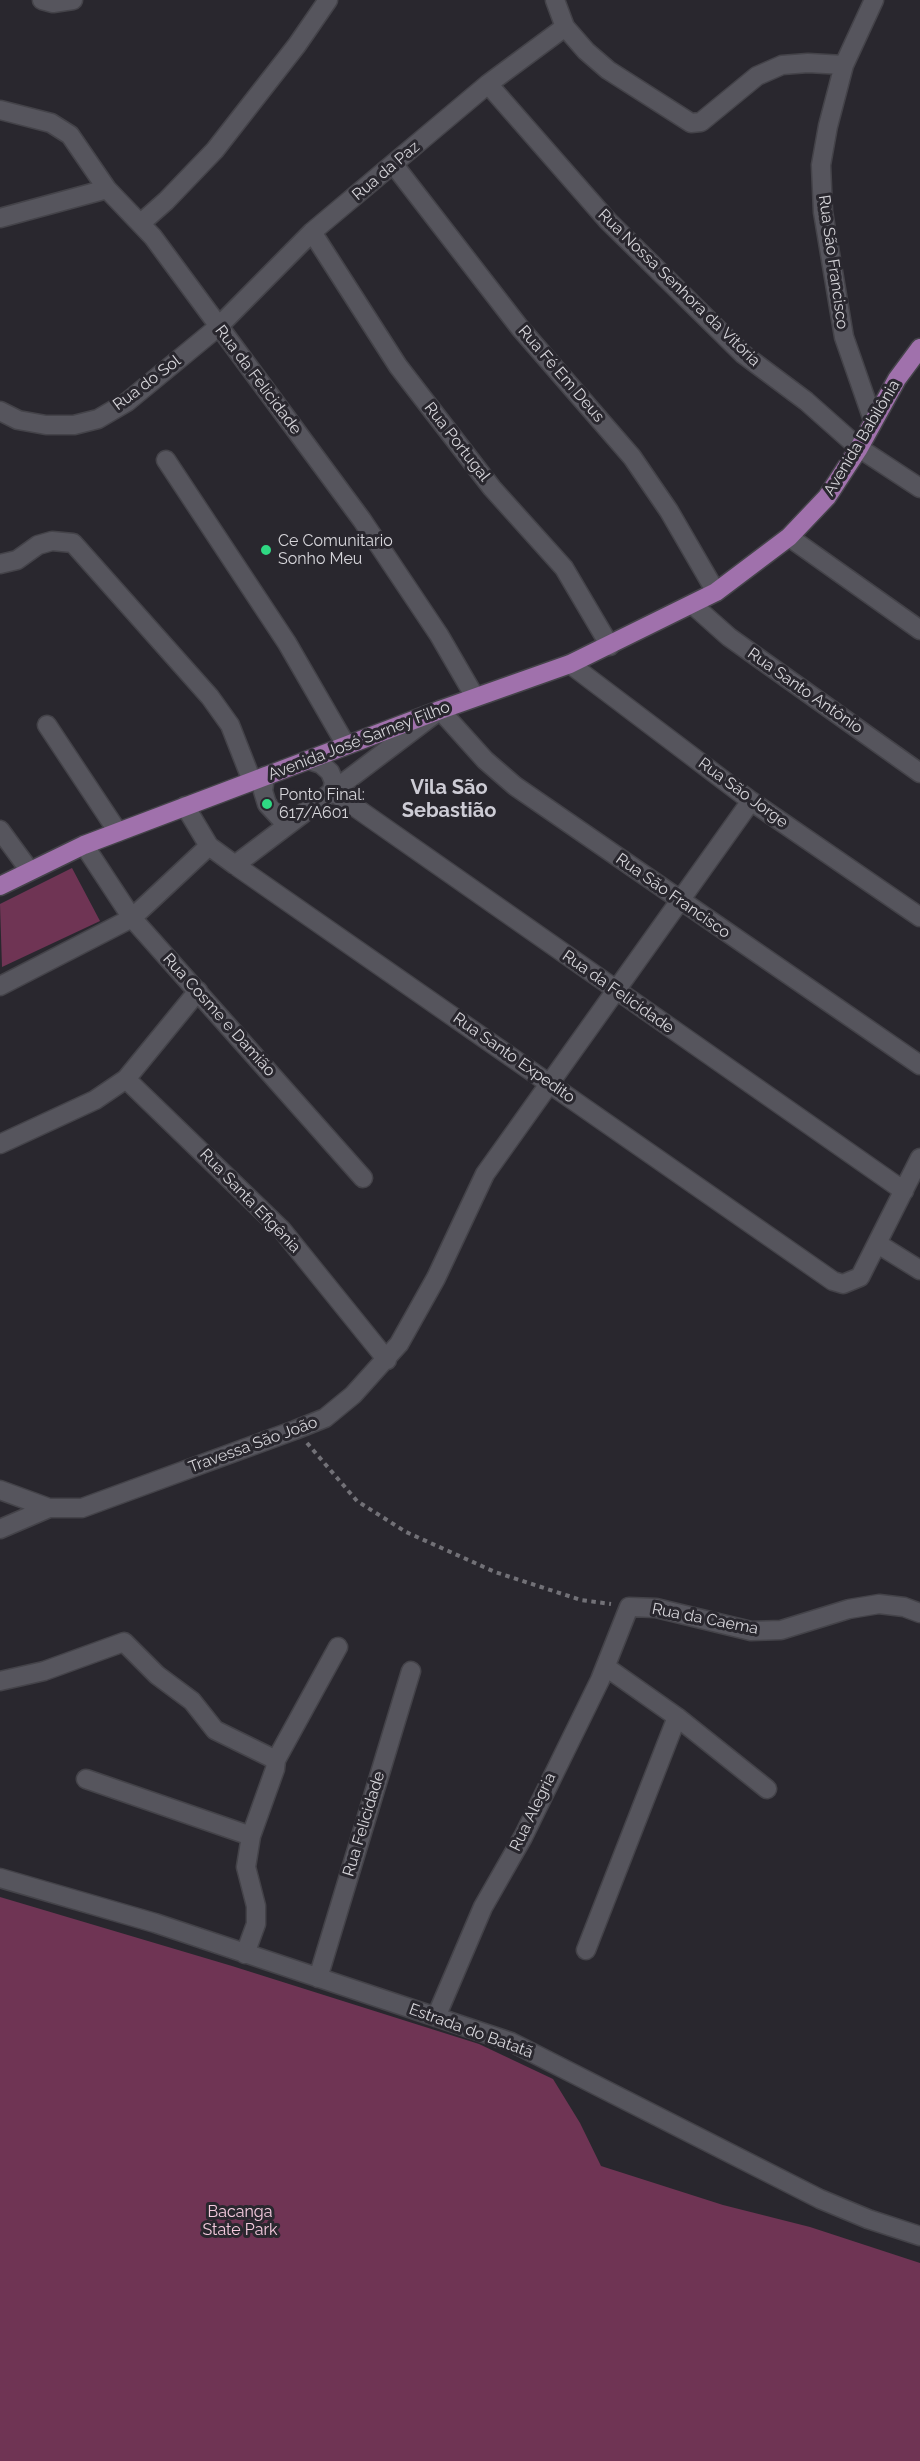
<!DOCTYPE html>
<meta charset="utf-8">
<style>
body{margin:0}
canvas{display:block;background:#29272e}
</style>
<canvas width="920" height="2461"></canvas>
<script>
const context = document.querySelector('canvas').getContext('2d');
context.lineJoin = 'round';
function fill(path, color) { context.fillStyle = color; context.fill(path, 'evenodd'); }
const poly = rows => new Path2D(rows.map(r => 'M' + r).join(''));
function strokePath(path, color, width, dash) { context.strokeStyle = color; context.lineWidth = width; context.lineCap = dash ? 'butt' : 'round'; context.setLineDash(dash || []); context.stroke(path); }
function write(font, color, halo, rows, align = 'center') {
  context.font = font + ' Raleway,sans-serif'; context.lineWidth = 6; context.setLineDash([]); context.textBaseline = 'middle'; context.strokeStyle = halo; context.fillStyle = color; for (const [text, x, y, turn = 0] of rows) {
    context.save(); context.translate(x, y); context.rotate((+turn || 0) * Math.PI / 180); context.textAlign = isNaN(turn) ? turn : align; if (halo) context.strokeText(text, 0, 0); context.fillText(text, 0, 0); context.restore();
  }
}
fill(poly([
 [72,868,100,921,2,967,0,904],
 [0,1897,232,1966,479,2044,553,2079,580,2123,601,2166,723,2205,810,2227,920,2263,920,2461,0,2461]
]), '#6f3454');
const minor = poly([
 [42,0,53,3,73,0],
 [555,0,565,27,586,51,608,70,691,123,701,122,757,76,782,65,808,63,844,65],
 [488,84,608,221,743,354,806,401,859,448,920,488],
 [0,110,51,123,70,135,107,189,153,237,362,520,439,635,475,697],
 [394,165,520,328,632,457,669,511,716,592],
 [0,218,107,189],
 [141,223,166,201,215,150,297,45,328,0],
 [312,232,398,366,492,488,564,568,610,646],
 [0,411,18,420,46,425,74,425,98,419,127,402,218,327,312,232,488,84,565,27],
 [873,420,844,337,823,212,821,165,828,126,844,65,874,0],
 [166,460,287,643,346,745],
 [789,537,920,630],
 [0,564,17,560,38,545,52,541,73,543,210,697,230,725,252,781],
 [693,605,729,637,920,773],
 [570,664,751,801,920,917],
 [47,725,118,832],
 [309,760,321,764,330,772,334,782,332,791,904,1191],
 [265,776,263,791,267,804,280,818,292,822],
 [185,806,209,846,235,865,833,1281,843,1284,860,1277,920,1158],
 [0,830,30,871],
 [84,845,132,918,363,1178],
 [235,865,440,710,485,760,515,786,920,1065],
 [0,986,132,918,209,846],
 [126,1079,282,1230,387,1360],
 [0,1144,95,1100,126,1079,198,991],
 [878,1244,920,1270],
 [0,1490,49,1508],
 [0,1529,49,1508,82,1508,295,1430,325,1418,353,1395,399,1344,436,1278,485,1174,751,801],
 [606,1667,677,1717,767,1789],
 [0,1681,44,1671,124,1642,157,1675,192,1701,215,1730,276,1760],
 [86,1779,251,1836],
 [0,1878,155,1923,511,2042,820,2199,868,2219,920,2236],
 [586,1950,677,1717],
 [245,1954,256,1924,256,1906,246,1867,251,1836,275,1769,276,1760,338,1647],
 [318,1978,411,1671],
 [436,2017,483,1907,523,1837,600,1680,629,1607,656,1608,751,1631,781,1630,849,1609,879,1604,904,1607,920,1613]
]);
const major = poly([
 [0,886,84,845,440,710,570,664,716,592,789,537,827,497,859,448,897,379,920,348]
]);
strokePath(minor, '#444349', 21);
strokePath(major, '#444349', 21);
strokePath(poly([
 [307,1443,357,1501,406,1532,495,1572,581,1600,611,1604]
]), '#727177', 4, [4.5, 4.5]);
strokePath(minor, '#56555d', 18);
strokePath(major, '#a071ac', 18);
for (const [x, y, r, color] of [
 [266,550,6,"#2fd883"],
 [267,804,6,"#2fd883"]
]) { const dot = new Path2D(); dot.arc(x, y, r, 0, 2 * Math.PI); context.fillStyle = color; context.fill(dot); strokePath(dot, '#29272e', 2); }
write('16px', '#d6d5da', '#29272e', [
 ["Rua da Paz",386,171,-40],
 ["Rua São Francisco",833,262,82],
 ["Rua Nossa Senhora da Vitória",679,288,44],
 ["Rua Fé Em Deus",561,374,49],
 ["Rua da Felicidade",258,380,53],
 ["Rua do Sol",147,383,-37],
 ["Avenida Babilônia",862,438,-59],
 ["Rua Portugal",457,442,52],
 ["Rua Santo Antônio",805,691,35],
 ["Avenida José Sarney Filho",359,741,-21],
 ["Rua São Jorge",743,793,36],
 ["Rua São Francisco",673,896,35],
 ["Rua da Felicidade",618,992,35],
 ["Rua Cosme e Damião",219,1015,48],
 ["Rua Santo Expedito",514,1058,35],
 ["Rua Santa Efigênia",250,1201,46],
 ["Travessa São João",253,1445,-20],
 ["Rua da Caema",705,1619,11],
 ["Rua Alegria",533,1812,-64],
 ["Rua Felicidade",364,1824,-73],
 ["Estrada do Batatã",471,2031,20]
]);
write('16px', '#d6d5da', '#29272e', [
 ["Ce Comunitario",278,541],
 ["Sonho Meu",278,559],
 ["Ponto Final:",279,795],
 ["617/A601",279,813]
], 'left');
write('16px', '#f5cbdf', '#29272e', [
 ["Bacanga",240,2212],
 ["State Park",240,2230]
]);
write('bold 20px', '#cdccd5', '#29272e', [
 ["Vila São",449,788],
 ["Sebastião",449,811]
]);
</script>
